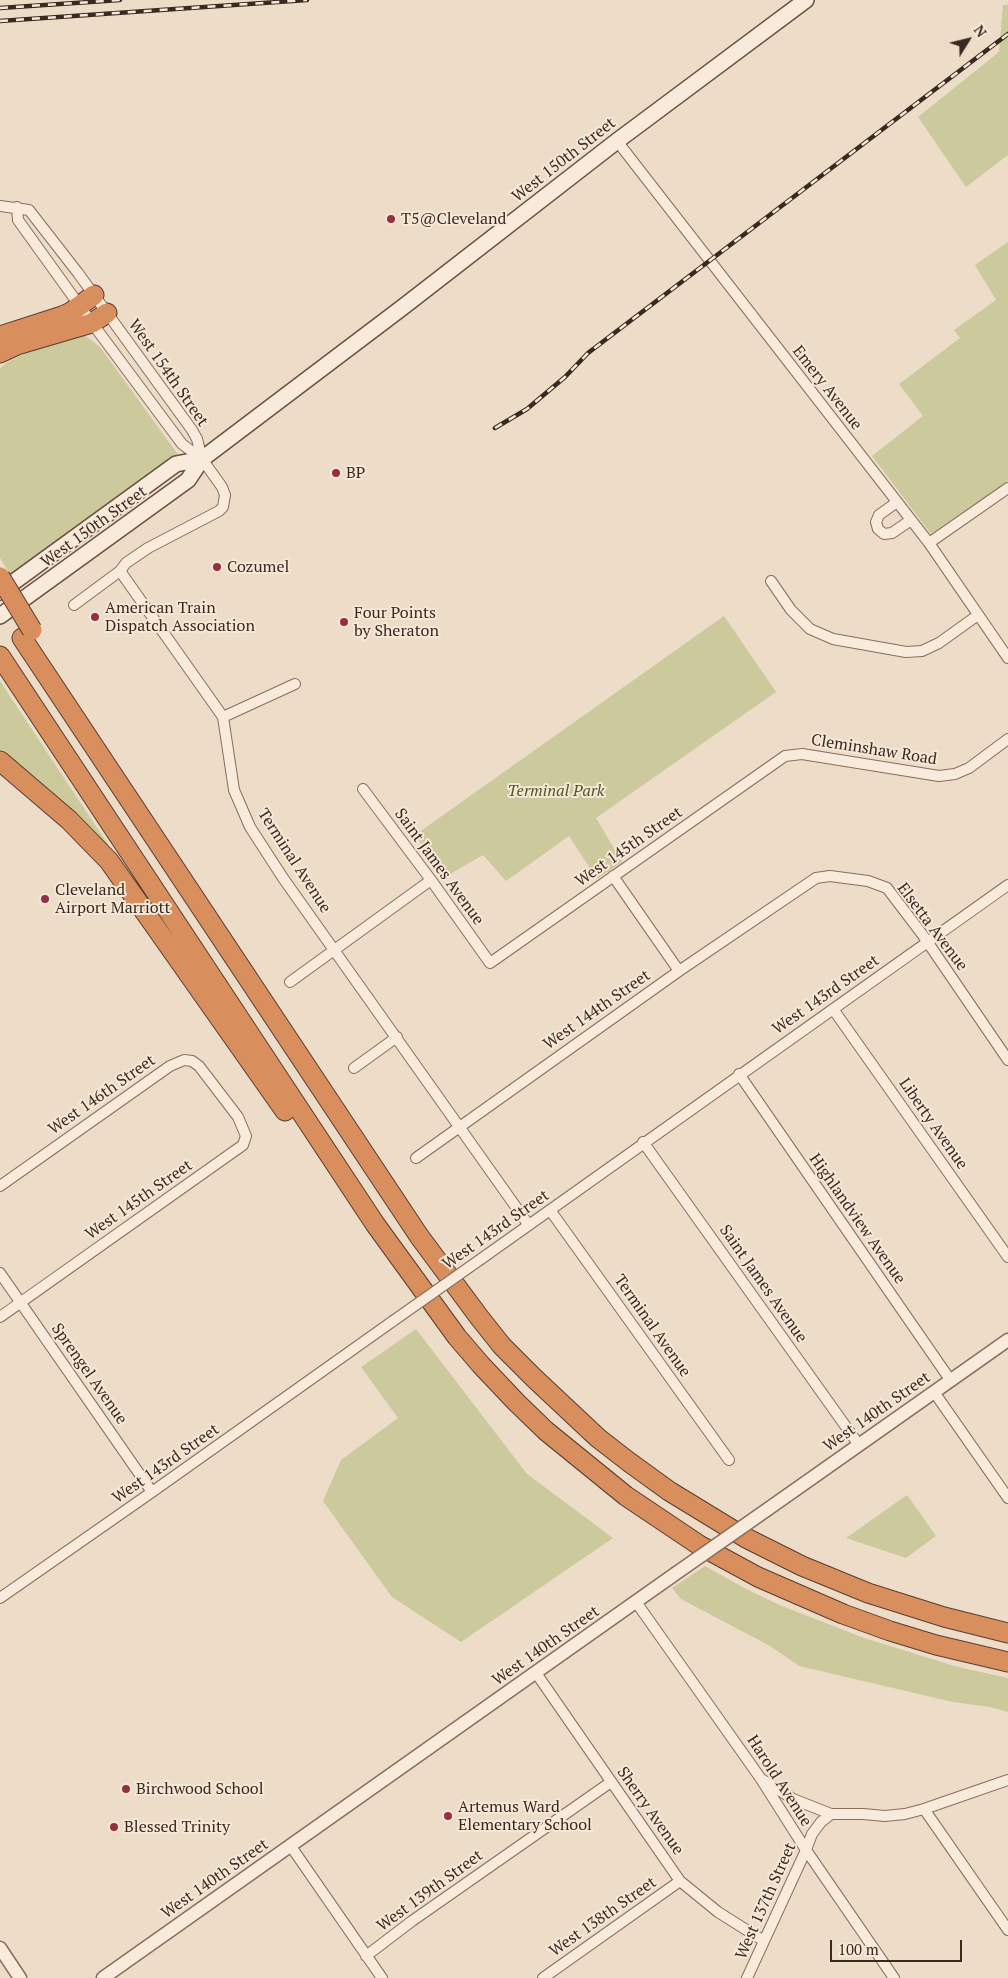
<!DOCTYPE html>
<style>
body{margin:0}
#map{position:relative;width:1008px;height:1978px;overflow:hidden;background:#eddcc8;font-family:"PT Serif",serif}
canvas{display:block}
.north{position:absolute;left:943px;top:15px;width:50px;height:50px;-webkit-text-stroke:4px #f5e8d7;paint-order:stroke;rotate:54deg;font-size:14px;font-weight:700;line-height:20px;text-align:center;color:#3a2920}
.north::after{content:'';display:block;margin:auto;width:18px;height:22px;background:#3a2920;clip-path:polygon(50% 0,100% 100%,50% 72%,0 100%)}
.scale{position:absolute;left:830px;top:1940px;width:132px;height:22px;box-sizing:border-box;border:2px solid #3a2920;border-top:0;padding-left:6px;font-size:15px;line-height:18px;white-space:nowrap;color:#3a2920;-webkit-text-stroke:4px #f5e8d7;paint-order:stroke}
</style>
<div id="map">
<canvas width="1008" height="1978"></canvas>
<div class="north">N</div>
<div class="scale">100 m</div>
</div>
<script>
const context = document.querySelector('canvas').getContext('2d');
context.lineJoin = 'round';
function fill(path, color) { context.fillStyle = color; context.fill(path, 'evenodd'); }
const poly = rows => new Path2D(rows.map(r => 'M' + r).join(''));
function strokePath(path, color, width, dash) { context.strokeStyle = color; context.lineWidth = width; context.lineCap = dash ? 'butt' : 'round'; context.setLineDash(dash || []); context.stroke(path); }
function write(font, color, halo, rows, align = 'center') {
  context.font = font + ' "PT Serif",serif'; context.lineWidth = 4; context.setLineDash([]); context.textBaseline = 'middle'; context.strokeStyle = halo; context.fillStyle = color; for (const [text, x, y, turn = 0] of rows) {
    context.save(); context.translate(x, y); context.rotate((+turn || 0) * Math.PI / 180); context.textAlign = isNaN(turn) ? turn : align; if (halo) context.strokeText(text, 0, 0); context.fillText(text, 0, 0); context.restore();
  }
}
fill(poly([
 [1003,5,1008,5,1008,155,966,187,918,117,999,52],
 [1008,242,1008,481,931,534,872,456,923,416,899,384,960,338,954,330,996,300,975,265],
 [83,334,100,347,179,456,12,578,0,558,0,368,11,360,55,338],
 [724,616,776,692,596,818,622,862,597,879,569,836,506,881,483,855,445,877,415,835],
 [0,681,117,858,0,754],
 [416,1329,527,1474,613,1538,461,1642,392,1597,323,1501,341,1460,398,1418,361,1367],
 [907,1495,936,1536,906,1558,846,1538],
 [705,1566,748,1590,782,1606,864,1638,958,1667,1008,1678,1008,1712,990,1707,953,1702,799,1666,770,1646,681,1599,672,1588]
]), '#ccc99c');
const minor = poly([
 [617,141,929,543,1008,658],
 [0,206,29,210,78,273,192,430,197,439,202,459],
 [17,207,18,220,92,323,182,444,202,459,222,487,225,495,223,507,219,511,148,548,126,563,120,571,74,605],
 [897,502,879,515,876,522,878,529,884,534,892,533,911,520],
 [929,543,1008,488],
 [120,571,223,717,234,790,250,827,283,878,528,1224],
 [771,581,791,610,810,629,833,639,906,652,922,651,939,643,978,615],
 [223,717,295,684],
 [363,789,431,880,490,963,785,756,802,754,939,776,955,774,969,768,1008,739],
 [613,876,679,971],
 [290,982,431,880],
 [833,1009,1008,1257],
 [354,1068,397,1037],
 [739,1074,951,1381],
 [643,1142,859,1445],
 [416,1158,679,971,816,878,830,876,868,881,887,888,922,934,1008,1060],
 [0,1186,170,1066,184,1060,192,1061,199,1066,238,1117,246,1136,243,1145,0,1317],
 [550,1210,729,1460],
 [481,1259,1008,885],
 [0,1273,152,1492],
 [934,1392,1008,1498],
 [0,1598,152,1492,393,1321],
 [636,1602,761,1779,806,1850,894,1978],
 [536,1673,680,1881,718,1912,764,1941],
 [763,1780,793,1799,831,1814,863,1814,885,1816,905,1814,924,1809,1008,1780],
 [924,1809,1008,1930],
 [290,1845,382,1978],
 [366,1956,412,1921,611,1782],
 [543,1978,680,1881],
 [747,1978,806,1850,812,1834,821,1822,831,1814]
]);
const tertiary = poly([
 [768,1509,1008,1340],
 [0,1948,20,1978],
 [103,1978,675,1574]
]);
const secondary = poly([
 [0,592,176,464,202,459],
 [0,616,188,480,202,459,403,307,617,141,806,0]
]);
const motorway = poly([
 [0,336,62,316,71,312,94,295],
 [0,353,17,345,92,323,107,313],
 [22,638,419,1236,479,1317,502,1346,534,1378,598,1438,629,1462,669,1491,746,1538,802,1566,868,1593,944,1617,1008,1633],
 [0,656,375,1224,457,1337,481,1365,516,1402,546,1431,626,1496,699,1545,758,1577,843,1614,890,1631,936,1645,1008,1662],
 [0,761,69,820,109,861,285,1111]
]);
strokePath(minor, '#896d5d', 12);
strokePath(tertiary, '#896d5d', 15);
strokePath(secondary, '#6b4f40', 18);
strokePath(motorway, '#573d31', 21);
strokePath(minor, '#f8ebdb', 10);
strokePath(tertiary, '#f8ebdb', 12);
strokePath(secondary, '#f8ebdb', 15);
strokePath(motorway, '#d98e5d', 19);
const rail = poly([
 [0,8,120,0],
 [0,21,307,0],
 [495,428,527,409,565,377,588,353,1008,34]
]);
strokePath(rail, '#3a2920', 4.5);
strokePath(rail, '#f5e8d7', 2.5, [8]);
const minorBridge = poly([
 [393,1321,481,1259]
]);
const tertiaryBridge = poly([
 [675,1574,768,1509]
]);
const motorwayBridge = poly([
 [0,577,32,630]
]);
strokePath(minorBridge, '#896d5d', 12, []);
strokePath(tertiaryBridge, '#896d5d', 15, []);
strokePath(motorwayBridge, '#573d31', 21, []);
strokePath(minorBridge, '#f8ebdb', 10);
strokePath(tertiaryBridge, '#f8ebdb', 12);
strokePath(motorwayBridge, '#d98e5d', 19);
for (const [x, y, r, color] of [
 [391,219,5,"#962f41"],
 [336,473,5,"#962f41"],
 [217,567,5,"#962f41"],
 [95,617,5,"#962f41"],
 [344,622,5,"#962f41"],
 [45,899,5,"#962f41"],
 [126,1789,5,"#962f41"],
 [448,1816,5,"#962f41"],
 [114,1827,5,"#962f41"]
]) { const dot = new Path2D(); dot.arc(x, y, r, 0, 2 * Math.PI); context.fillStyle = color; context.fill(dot); strokePath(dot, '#f5e8d7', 2); }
write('16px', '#3a2920', '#f5e8d7', [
 ["West 150th Street",564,160,-38],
 ["West 154th Street",168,373,55],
 ["Emery Avenue",827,388,52],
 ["West 150th Street",94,527,-36],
 ["Cleminshaw Road",874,750,9],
 ["West 145th Street",629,847,-35],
 ["Terminal Avenue",294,861,57],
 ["Saint James Avenue",439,867,54],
 ["Elsetta Avenue",932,927,53],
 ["West 143rd Street",826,995,-35],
 ["West 144th Street",597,1010,-35],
 ["West 146th Street",102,1095,-35],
 ["Liberty Avenue",933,1124,55],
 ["West 145th Street",139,1200,-35],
 ["Highlandview Avenue",857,1219,55],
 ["West 143rd Street",496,1230,-35],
 ["Saint James Avenue",763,1284,55],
 ["Terminal Avenue",652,1326,55],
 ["Sprengel Avenue",89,1374,55],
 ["West 140th Street",877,1412,-35],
 ["West 143rd Street",166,1464,-35],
 ["West 140th Street",546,1646,-35],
 ["Harold Avenue",779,1781,57],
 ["Sherry Avenue",650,1811,55],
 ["West 140th Street",215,1879,-35],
 ["West 139th Street",430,1891,-36],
 ["West 137th Street",766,1901,-66],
 ["West 138th Street",603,1917,-35]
]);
write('16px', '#3a2920', '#f5e8d7', [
 ["T5@Cleveland",401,219],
 ["BP",346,473],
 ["Cozumel",227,567],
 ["American Train",105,608],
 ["Dispatch Association",105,626],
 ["Four Points",354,613],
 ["by Sheraton",354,631],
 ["Cleveland",55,890],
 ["Airport Marriott",55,908],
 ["Birchwood School",136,1789],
 ["Artemus Ward",458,1807],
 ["Elementary School",458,1825],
 ["Blessed Trinity",124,1827]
], 'left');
write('italic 16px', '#525628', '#f5e8d7', [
 ["Terminal Park",556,791]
]);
</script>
